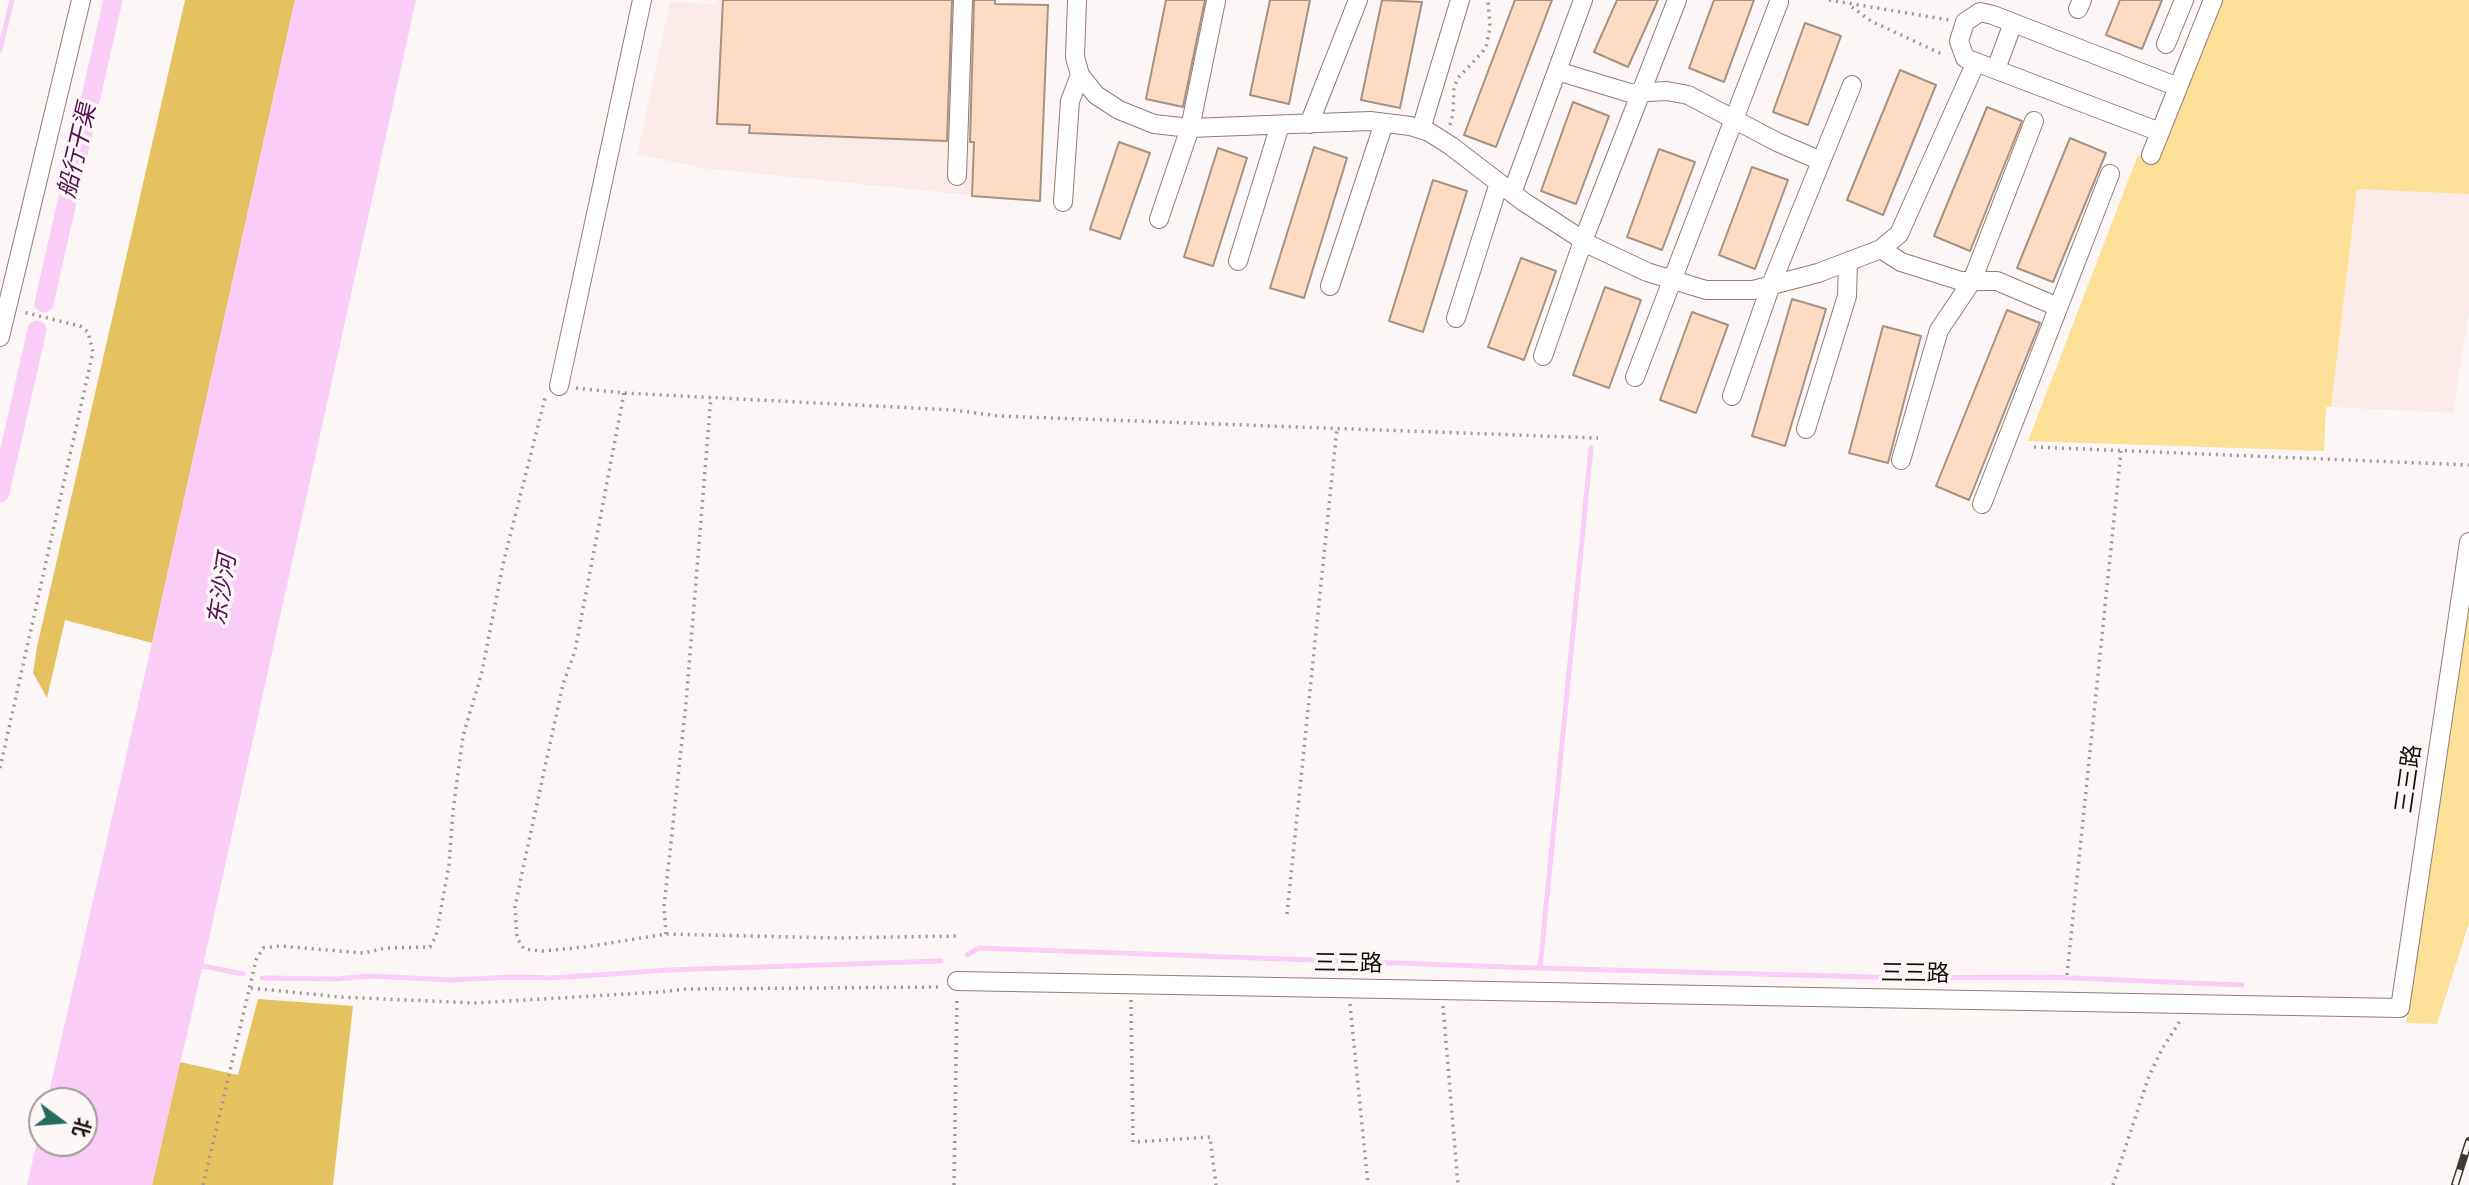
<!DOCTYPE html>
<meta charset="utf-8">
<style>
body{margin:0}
#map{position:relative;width:2469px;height:1185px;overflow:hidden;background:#fcf7f6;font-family:Karla,"Noto Sans SC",sans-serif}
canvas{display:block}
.north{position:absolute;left:28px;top:1087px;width:70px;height:70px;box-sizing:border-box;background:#fcf7f6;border:2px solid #a09998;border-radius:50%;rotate:106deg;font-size:19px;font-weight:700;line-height:28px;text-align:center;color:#160d0c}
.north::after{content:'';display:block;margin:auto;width:24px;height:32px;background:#256b5e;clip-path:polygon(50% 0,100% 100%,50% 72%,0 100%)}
</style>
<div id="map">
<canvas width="2469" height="1185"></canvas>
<div class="north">北</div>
</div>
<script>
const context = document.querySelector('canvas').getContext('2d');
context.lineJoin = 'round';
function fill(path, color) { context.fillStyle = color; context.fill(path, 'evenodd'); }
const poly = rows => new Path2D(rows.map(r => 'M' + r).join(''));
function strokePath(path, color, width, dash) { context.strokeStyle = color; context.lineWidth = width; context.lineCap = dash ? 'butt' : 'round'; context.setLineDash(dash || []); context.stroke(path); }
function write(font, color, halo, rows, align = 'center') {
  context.font = font + ' Karla,"Noto Sans SC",sans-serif'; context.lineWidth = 7; context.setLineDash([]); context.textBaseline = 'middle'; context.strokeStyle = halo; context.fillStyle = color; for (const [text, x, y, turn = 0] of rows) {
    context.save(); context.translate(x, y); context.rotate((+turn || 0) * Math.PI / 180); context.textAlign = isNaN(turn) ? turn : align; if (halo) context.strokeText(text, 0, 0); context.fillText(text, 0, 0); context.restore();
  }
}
fill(poly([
 [715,0,986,0,979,196,702,168,637,154,670,2,715,4],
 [2357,188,2469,194,2469,312,2453,413,2331,407]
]), '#faebe9');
fill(poly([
 [2220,0,2469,0,2469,194,2357,189,2331,407,2326,407,2324,451,2028,441,2138,155,2155,160],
 [2469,605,2469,923,2437,1024,2406,1023]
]), '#fce098');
fill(poly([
 [185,0,295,0,152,643,65,620,47,698,33,673,37,647],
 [258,999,353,1006,333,1185,152,1185,180,1062,238,1075]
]), '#e5c15f');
fill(poly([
 [295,0,416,0,208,943,152,1185,27,1185,42,1121,42,1143,84,1143,84,1101,47,1101,152,643]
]), '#facdf7');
strokePath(poly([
 [0,50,12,0],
 [967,955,979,948,1535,968,1908,978,2047,977,2242,985],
 [198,965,243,974],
 [1540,968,1591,448],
 [262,978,337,979,369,976,451,980,514,977,552,978,669,970,941,961]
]), '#facdf7', 5);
strokePath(poly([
 [44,303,113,0],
 [0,493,37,330]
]), '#facdf7', 19);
const building = poly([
 [723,0,952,0,947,141,749,133,750,125,717,124,723,0],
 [974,0,995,0,995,4,1048,5,1040,201,972,196,974,142,970,142,974,0],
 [1166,0,1205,0,1183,107,1146,99,1166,0],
 [1270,0,1310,0,1289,104,1250,95,1270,0],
 [1382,0,1422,2,1400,108,1361,100,1382,0],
 [1515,0,1552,0,1496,147,1464,135,1515,0],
 [1617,0,1658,0,1628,67,1594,52,1617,0],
 [1714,0,1754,0,1724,82,1689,68,1714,0],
 [2120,0,2162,0,2142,49,2106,35,2120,0],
 [1805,23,1841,36,1808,125,1773,112,1805,23],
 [1900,70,1936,85,1883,215,1847,200,1900,70],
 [1573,102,1609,116,1576,204,1541,191,1573,102],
 [1987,107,2022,121,1970,251,1934,236,1987,107],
 [2070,138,2106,153,2053,282,2017,268,2070,138],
 [1119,142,1150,153,1120,239,1090,229,1119,142],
 [1314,147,1347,158,1304,298,1270,288,1314,147],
 [1218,148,1247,158,1213,266,1184,257,1218,148],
 [1659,149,1695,162,1662,250,1627,237,1659,149],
 [1752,167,1788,180,1755,269,1719,255,1752,167],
 [1433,180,1467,191,1423,332,1389,321,1433,180],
 [1521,258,1556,271,1524,360,1488,347,1521,258],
 [1605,287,1641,300,1609,388,1573,375,1605,287],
 [1792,299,1826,309,1785,446,1752,436,1792,299],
 [2007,310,2040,323,1969,500,1936,486,2007,310],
 [1692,312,1728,325,1696,413,1660,400,1692,312],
 [1883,326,1921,336,1888,463,1849,453,1883,326]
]);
fill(building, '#fedcc4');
strokePath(building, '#a69283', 2);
const minor = poly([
 [1077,0,1075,57,1080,75,1096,95,1119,110,1154,124,1190,128,1370,121,1410,126,1429,132,1451,146,1524,202,1592,246,1647,272,1706,290,1753,290,1818,273,1881,249,1899,234,1976,62],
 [2078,9,2082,0],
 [2166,44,2184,0],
 [1996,69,2013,23],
 [1557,71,1630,93,1667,91,1688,95,1777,142,1821,161],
 [1309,124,1358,0],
 [1421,129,1460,0],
 [2160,132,1965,58,1959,41,1965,22,1980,12,1993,15,2178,87],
 [2151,155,2213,0],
 [957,176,963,0],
 [1512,193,1583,0],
 [1063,202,1070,101,1080,75],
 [1159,219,1190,128,1216,1],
 [1881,249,1901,262,1961,281,1997,281,2058,307],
 [1238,261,1280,125],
 [1330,286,1384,123],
 [1456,318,1499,183],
 [0,337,81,0],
 [1543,356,1583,241,1677,0],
 [1635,377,1779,2],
 [559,386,642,0],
 [1732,396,1771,285,1852,85],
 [1806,429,1847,296,1848,262],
 [1901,460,1939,330,1972,281,2034,121],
 [1982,504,2110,174],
 [957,981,2400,1008,2469,542]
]);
strokePath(minor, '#947b77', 20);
strokePath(poly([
 [1829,0,1949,20],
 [1852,7,1871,21,1944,55],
 [1450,125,1453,114,1454,87,1459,77,1486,48,1490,28,1488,0],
 [576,388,624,393,953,410,999,416,1598,438],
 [624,393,575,651,563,684,522,873,515,907,517,938,524,949,543,951,585,947,666,934,835,938,957,936],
 [2034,447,2469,465],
 [0,768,93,352,88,332,80,326,23,312],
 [1287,914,1337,428],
 [666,934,664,907,686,703,711,397],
 [2067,975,2121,451],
 [251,988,340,997,475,1003,660,992,686,989,940,987],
 [1131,1000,1133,1142,1210,1137,1216,1185],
 [1350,1004,1368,1185],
 [1443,1006,1458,1185],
 [203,1185,256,960,263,948,280,946,363,953,386,948,430,947,436,936,449,865,453,811,463,736,482,672,503,564,545,398],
 [954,1185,957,997],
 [2113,1185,2149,1076,2162,1049,2180,1021]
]), '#9e9897', 3.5, [2, 5]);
strokePath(minor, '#fff', 18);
const rail = poly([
 [2455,1185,2469,1141]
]);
strokePath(rail, '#3f3635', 8);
strokePath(rail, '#fcf7f6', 5, [16]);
write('23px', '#160d0c', '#fcf7f6', [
 ["三三路",2409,779,-82],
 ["三三路",1348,964,1],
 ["三三路",1915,974,1]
]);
write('italic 24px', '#531352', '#fcf7f6', [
 ["船行干渠",78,151,-77],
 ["东沙河",223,590,-81]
]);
</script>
